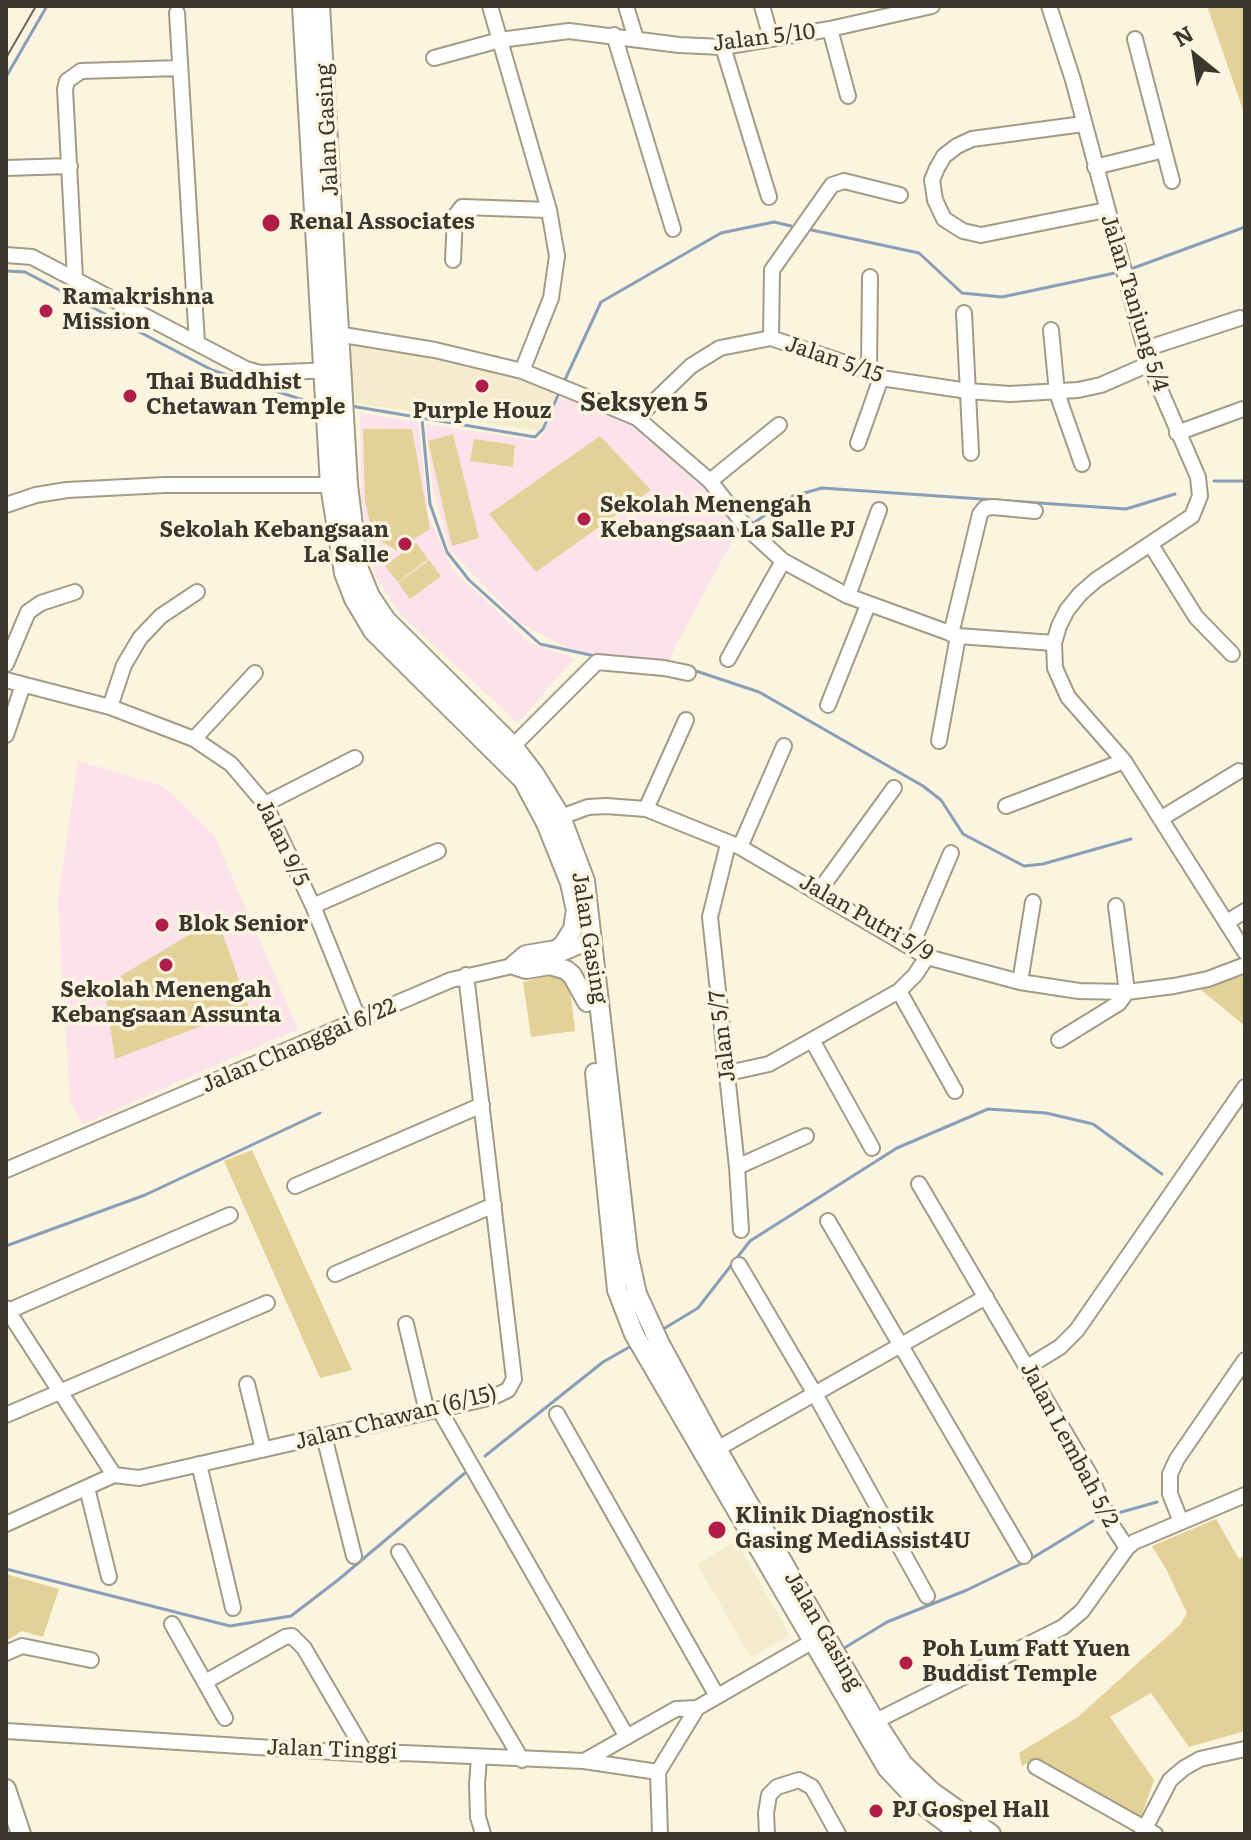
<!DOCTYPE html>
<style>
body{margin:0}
#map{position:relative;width:1251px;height:1840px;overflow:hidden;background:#fbf4de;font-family:Literata,serif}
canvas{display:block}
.frame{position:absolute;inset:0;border:8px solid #3a372f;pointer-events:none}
.north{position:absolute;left:1155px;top:16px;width:80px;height:80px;-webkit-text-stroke:6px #fbf4de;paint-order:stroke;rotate:330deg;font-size:22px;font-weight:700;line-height:32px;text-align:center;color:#3a372f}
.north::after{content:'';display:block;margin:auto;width:28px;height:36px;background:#3a372f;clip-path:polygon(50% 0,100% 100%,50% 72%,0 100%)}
</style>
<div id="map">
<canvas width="1251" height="1840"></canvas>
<div class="frame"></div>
<div class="north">N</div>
</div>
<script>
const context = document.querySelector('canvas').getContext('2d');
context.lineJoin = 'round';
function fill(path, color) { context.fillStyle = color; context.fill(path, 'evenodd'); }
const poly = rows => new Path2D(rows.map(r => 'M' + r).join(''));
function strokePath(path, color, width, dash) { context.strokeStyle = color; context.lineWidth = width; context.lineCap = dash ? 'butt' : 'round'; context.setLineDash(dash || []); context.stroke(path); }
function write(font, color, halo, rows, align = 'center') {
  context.font = font + ' Literata,serif'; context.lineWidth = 7; context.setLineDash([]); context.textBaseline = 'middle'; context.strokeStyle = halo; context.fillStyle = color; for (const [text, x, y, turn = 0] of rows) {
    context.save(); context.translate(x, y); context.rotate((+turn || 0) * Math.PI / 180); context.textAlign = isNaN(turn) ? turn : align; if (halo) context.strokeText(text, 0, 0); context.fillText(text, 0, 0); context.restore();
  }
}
fill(poly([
 [347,345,449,361,559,391,540,431,349,402],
 [736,1541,790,1635,751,1657,697,1564]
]), '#f5ebcd');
fill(poly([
 [560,397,622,417,641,431,705,486,737,532,668,660,574,651,520,623,449,549,433,489,426,424,540,441],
 [360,413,418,422,429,518,453,570,530,643,574,658,518,723,400,614,376,577,361,504],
 [78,761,163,786,214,835,298,1029,83,1124,70,1101,58,900]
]), '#fce2ea');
fill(poly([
 [1207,6,1245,6,1245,115,1244,113],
 [363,429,412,429,430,529,396,550,373,537,365,501],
 [453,434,479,538,452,546,428,441],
 [600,436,651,490,536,572,489,514],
 [474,439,515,445,513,467,470,461],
 [416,543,428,559,398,582,385,566],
 [429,560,441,576,410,599,398,583],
 [217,918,249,1008,115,1059,104,986],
 [558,973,569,980,575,1031,531,1037,523,982],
 [1245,975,1245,1026,1200,989],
 [252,1150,352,1370,320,1378,224,1161],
 [1216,1519,1239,1559,1245,1555,1245,1731,1189,1747,1151,1693,1110,1717,1154,1780,1141,1817,1034,1760,1022,1766,1019,1753,1078,1717,1180,1625,1187,1613,1166,1569,1152,1546],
 [6,1574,59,1589,43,1637,22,1631,6,1641]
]), '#e4d197');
strokePath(poly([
 [6,77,47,6],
 [807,229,919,253,962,293,1002,297,1115,273],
 [1128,270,1245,227],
 [6,271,25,272,212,370,303,400],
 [563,384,601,302,721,233,774,222,791,226],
 [351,406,535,437,543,429,560,391],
 [422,419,430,504,447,552,469,580,540,644,595,656],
 [1214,481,1245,481],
 [755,522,793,496,822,488,1126,509,1175,494],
 [693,670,759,692,923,786,941,800,963,834,1024,866,1043,864,1131,839],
 [6,1246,145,1195,320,1113],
 [665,1328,698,1308,750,1241,897,1148,988,1109,1046,1113,1093,1124,1162,1174],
 [485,1456,603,1362,633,1345],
 [1118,1513,1157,1502],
 [6,1569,230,1626,291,1616,338,1580,465,1473],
 [841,1650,887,1622,967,1590,1029,1560,1093,1521]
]), '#899eb8', 3);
const minor = poly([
 [490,6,549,210,557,256,551,298,522,371],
 [626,6,636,39],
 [762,6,771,38],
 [1049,6,1073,80,1149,364,1198,477,1200,496,1192,516,1096,580,1080,594,1067,610,1059,626,1054,643,1055,668,1068,697,1124,761,1245,952],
 [177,13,197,343],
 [830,29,848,96],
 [614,35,673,229],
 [1135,39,1172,181],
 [723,47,769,197],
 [434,58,500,40,569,31,679,45,723,47,830,29,932,6],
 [1083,124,972,139,957,146,944,156,937,168,932,180,935,200,944,219,963,231,981,235,1106,210],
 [1095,167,1164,150],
 [6,168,70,166],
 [6,255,32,257,246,369,260,373,333,370],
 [453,260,455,216,462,207,549,210],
 [75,278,65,89,67,81,81,71,180,68],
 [964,313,971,453],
 [1051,330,1057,393,1082,464],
 [331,333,435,350,522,371,601,403,637,418,710,481,746,527,783,561,848,596,958,636,1054,643],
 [771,338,772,270,832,185,844,181,900,195],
 [1145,349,1240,318],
 [869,371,870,277],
 [637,418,691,366,720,348,771,338,869,371,881,378,968,391,1010,394,1078,390,1101,385,1149,364],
 [1177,433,1243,409],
 [858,443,881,378],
 [710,481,779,425],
 [6,505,36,495,67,490,165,485,339,485],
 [1151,545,1196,617,1232,654],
 [848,596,879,510],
 [951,634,980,514,985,508,993,507,1035,511],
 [728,659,783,561],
 [6,664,28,612,41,603,75,592],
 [6,680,110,707,194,739,231,764,265,804,313,906,359,1020],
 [828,705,868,605],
 [110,707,124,665,140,638,161,616,197,592],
 [6,735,23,685],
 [194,739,255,673],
 [939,741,958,636],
 [513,746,597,662,664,668,688,673],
 [265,804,355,758],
 [1006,806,1124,761],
 [646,809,686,720],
 [1162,818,1239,771],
 [553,820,588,807,606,806,646,809,740,847,927,957,1020,982,1079,991,1127,992,1174,986,1208,979,1245,965],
 [728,844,710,917,737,1167,741,1230],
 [740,847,784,746],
 [819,891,894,788],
 [313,906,438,851],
 [1227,922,1245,911],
 [911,947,951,853],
 [549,959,582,945,591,933],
 [1020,982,1033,902],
 [899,991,955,1091],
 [812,1040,872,1148],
 [1059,1040,1119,1003,1127,992,1116,906],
 [728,1073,769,1064,899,991,915,975,927,957],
 [737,1167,806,1136],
 [6,1170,451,980,521,964],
 [919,1184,1090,1475,1110,1522,1127,1548],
 [295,1186,482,1105],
 [828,1221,1024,1556],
 [739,1265,815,1394,927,1596],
 [335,1274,494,1205],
 [6,1308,114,1475,139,1478,493,1397,508,1390,514,1379,466,975],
 [6,1312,230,1215],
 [406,1324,427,1412],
 [1029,1366,1060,1347,1077,1330,1245,1087],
 [247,1384,263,1449],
 [439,1409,627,1737],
 [557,1414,717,1696],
 [6,1415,267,1303],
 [324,1436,354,1556],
 [708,1454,986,1297],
 [199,1464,233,1608],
 [87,1488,109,1577],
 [1181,1522,1170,1494,1170,1474,1177,1459,1245,1360],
 [6,1524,114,1475],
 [399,1552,522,1760],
 [172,1624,225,1718],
 [6,1653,22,1646,91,1660],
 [205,1682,285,1637,292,1636,304,1648,366,1754],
 [866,1726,1063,1627,1082,1611,1127,1548,1134,1542,1245,1495],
 [6,1731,366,1754,403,1753,584,1761,658,1772],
 [479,1758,477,1784,478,1817,483,1834],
 [584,1761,676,1709,697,1708],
 [1036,1767,1155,1834],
 [658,1772,697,1708,822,1636],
 [658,1772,660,1834],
 [767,1834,766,1813,769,1795,777,1787,799,1780,812,1787,838,1834],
 [1142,1834,1170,1780,1184,1768,1200,1759,1245,1749]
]);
const major = poly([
 [302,6,330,485,344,573,354,599,373,631,523,780,546,823,570,883,578,920],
 [320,6,348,485,358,567,370,596,386,620,513,746,535,775,561,817,585,881,628,1253,637,1294,660,1344,717,1449,875,1721,903,1764,931,1791,991,1834],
 [514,965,526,955,556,950,563,945,573,929,576,910],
 [514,965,526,969,550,965,566,970,572,975,587,1002],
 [595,1073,617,1290,634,1334,887,1768,919,1802,961,1834],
 [6,1789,21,1834]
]);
strokePath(minor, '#a29b87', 18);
strokePath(major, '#a29b87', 22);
strokePath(minor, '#fff', 14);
strokePath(major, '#fff', 18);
strokePath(poly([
 [6,58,36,6]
]), '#6b675c', 2);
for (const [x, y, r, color] of [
 [271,223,10,"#b01d48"],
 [46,311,8,"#b01d48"],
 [482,386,8,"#b01d48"],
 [130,396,8,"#b01d48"],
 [584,519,8,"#b01d48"],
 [405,544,8,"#b01d48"],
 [162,925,8,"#b01d48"],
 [166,965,8,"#b01d48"],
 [717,1530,10,"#b01d48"],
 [906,1663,8,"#b01d48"],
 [876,1811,8,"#b01d48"]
]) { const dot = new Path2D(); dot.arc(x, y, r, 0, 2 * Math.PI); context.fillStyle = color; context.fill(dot); strokePath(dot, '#fbf4de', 3); }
write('22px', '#3a372f', '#fbf4de', [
 ["Jalan 5/10",764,38,-7],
 ["Jalan Gasing",328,130,-93],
 ["Jalan Tanjung 5/4",1134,303,73],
 ["Jalan 5/15",834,360,19],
 ["Jalan 9/5",282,843,64],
 ["Jalan Putri 5/9",866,918,30],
 ["Jalan Gasing",589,938,81],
 ["Jalan 5/7",723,1036,-97],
 ["Jalan Changgai 6/22",299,1046,-23],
 ["Jalan Chawan (6/15)",396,1418,-14],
 ["Jalan Lembah 5/2",1069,1445,62],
 ["Jalan Gasing",823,1631,60],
 ["Jalan Tinggi",332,1750,2]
]);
write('bold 22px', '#3a372f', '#fbf4de', [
 ["Renal Associates",289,223],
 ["Ramakrishna",62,298],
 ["Mission",62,323],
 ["Thai Buddhist",146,383],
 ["Chetawan Temple",146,408],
 ["Purple Houz",482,412,"center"],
 ["Sekolah Menengah",600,506],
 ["Kebangsaan La Salle PJ",600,531],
 ["Sekolah Kebangsaan",389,531,"right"],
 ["La Salle",389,556,"right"],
 ["Blok Senior",178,925],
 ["Sekolah Menengah",166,991,"center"],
 ["Kebangsaan Assunta",166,1016,"center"],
 ["Klinik Diagnostik",735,1517],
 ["Gasing MediAssist4U",735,1542],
 ["Poh Lum Fatt Yuen",922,1650],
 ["Buddist Temple",922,1675],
 ["PJ Gospel Hall",892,1811]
], 'left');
write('bold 26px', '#3a372f', '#fbf4de', [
 ["Seksyen 5",644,403]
]);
</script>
